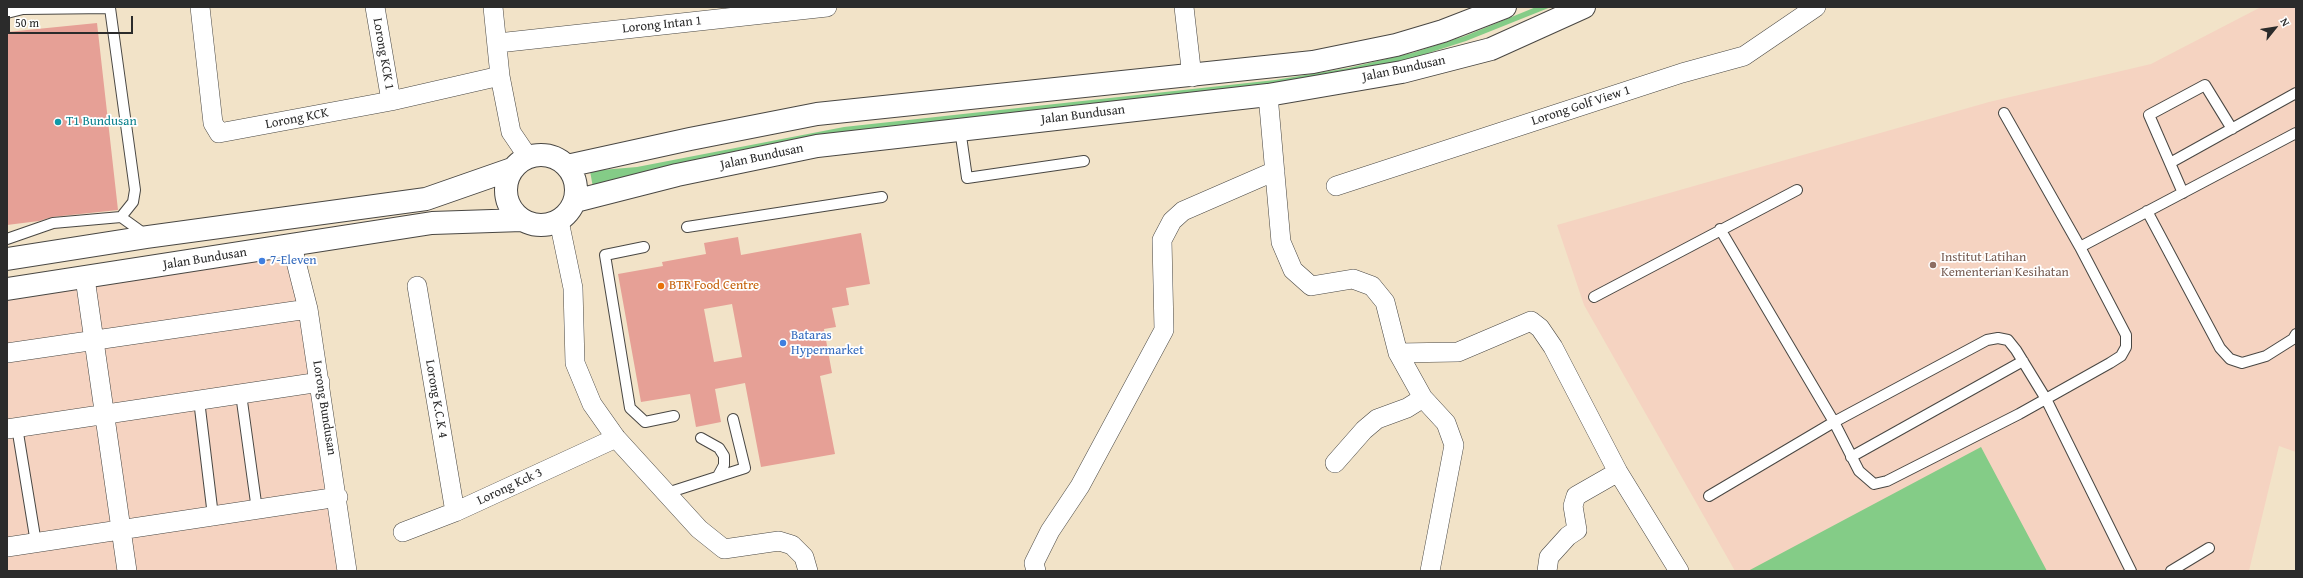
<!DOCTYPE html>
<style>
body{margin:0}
#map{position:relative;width:2303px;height:578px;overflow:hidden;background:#f2e3c8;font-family:"Gentium Book Plus",serif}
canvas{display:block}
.frame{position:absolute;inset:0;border:8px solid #2b2b2b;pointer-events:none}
.north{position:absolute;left:2255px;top:8px;width:40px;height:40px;-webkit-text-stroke:3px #fff;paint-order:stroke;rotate:60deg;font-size:11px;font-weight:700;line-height:16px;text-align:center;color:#2b2b2b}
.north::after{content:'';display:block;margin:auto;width:14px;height:18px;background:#2b2b2b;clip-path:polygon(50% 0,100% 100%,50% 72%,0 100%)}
.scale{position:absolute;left:8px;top:16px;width:125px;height:18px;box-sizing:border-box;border:2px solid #2b2b2b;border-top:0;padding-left:5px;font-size:12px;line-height:14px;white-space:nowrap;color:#2b2b2b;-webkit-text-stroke:3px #fff;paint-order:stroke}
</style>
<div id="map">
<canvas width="2303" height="578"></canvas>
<div class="frame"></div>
<div class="north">N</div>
<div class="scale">50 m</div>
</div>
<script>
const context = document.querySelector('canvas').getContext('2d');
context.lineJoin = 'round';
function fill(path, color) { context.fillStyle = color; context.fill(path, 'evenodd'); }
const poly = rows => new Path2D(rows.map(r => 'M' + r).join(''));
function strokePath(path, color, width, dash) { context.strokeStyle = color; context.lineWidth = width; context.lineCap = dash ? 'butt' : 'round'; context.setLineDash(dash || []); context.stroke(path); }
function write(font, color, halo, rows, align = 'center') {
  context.font = font + ' "Gentium Book Plus",serif'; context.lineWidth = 3.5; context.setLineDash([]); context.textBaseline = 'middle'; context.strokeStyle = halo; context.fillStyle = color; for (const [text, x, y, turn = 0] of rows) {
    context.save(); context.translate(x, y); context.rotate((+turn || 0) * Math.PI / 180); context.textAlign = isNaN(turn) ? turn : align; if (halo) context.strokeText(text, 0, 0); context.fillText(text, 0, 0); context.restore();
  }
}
fill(poly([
 [2261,7,2296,7,2296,452,2279,446,2249,571,1735,571,1584,305,1557,225,1989,102,2151,64],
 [292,246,347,571,7,571,7,289]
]), '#f5d3c1');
fill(poly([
 [1536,7,1551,7,1466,41,1413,58,1350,74,1276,86,1168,96,594,193,590,171,637,167,844,127,1275,80,1348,68,1412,53,1465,36],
 [1981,447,2047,571,1748,571]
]), '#84cc87');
fill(poly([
 [97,23,118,210,52,217,39,221,7,225,7,32],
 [861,233,870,284,846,288,849,305,832,308,836,327,824,329,832,373,820,376,835,454,761,467,745,383,715,389,721,422,696,427,690,394,641,402,618,274,663,266,662,262,706,254,704,243,738,237,741,255],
 [732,304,742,357,714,362,704,309]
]), '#e6a096');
const lane = poly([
 [7,13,23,9,110,8,135,190,133,202,121,217],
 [960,129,967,178,1084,161],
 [2170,163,2296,93],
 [2183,193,2149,115,2205,85,2232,129],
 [2147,211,2220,348,2230,359,2242,363,2266,356,2293,339,2296,334],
 [687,227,882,197],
 [1720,229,1834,422,1859,471,1874,484,1887,481,2019,414,2110,363,2121,356,2126,347,2126,335,2080,247,2004,113],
 [7,239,53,223,121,217,146,235],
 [644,247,605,255,630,408,645,422,674,416],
 [2080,247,2296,133],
 [1594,297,1797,190],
 [241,394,257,510],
 [199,400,213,516],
 [17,427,36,543],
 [701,438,719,448,724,456,724,465,718,476],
 [1851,457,2023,361],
 [667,493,745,468,733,419],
 [1709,496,1834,422,1987,340,1998,338,2008,340,2016,350,2046,399,2131,571],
 [2171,571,2209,548]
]);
const street = poly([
 [200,7,213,123,219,133,391,101,500,76],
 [375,7,391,101],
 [493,7,500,76,511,132,528,157],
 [1184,7,1192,77],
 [498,43,827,7],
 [1268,95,1281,242,1293,270,1311,286,1353,279,1372,286,1385,302,1398,353,1423,398,1446,423,1454,445,1430,571],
 [1336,186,1682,73,1744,56,1816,7],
 [559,221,573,288,575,363,592,404,616,438,699,529,724,549,779,541,792,545,804,557,808,571],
 [292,246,308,309,347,571],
 [85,278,127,571],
 [417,286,455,512],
 [7,353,308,309],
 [1398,353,1458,352,1531,321,1540,328,1553,347,1618,472,1679,571],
 [7,429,320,382],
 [1335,463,1364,430,1377,419,1407,408,1423,398],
 [403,532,455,512,616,438],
 [7,547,338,497],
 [1036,571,1034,563,1050,531,1080,486,1164,330,1162,240,1172,221,1183,211,1275,171],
 [1547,571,1549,557,1568,536,1577,530,1573,506,1576,496,1618,472]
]);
const secondary = poly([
 '506 190a35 35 0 1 1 70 0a35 35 0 1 1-70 0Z',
 [567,166,690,139,817,114,1313,62,1396,45,1443,31,1505,7],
 [575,201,677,175,817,146,1268,95,1402,72,1491,49,1584,7],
 [7,259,147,237,426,199,512,169],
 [7,289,432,223,522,220]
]);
strokePath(lane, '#494743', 12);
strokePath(street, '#494743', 20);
strokePath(secondary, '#494743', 24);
strokePath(lane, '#fff', 10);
strokePath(street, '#fff', 19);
strokePath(secondary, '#fff', 22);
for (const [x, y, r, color] of [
 [58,122,4,"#0f9aa8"],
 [262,261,4,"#3f7fe0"],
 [1933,265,4,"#8d6e63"],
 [661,286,4,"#e8710a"],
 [783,343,4,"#3f7fe0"]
]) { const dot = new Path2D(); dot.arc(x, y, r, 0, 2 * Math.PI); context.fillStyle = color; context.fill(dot); strokePath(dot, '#fff', 1.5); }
write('13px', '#2b2b2b', '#fff', [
 ["Lorong Intan 1",662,25,-6],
 ["Lorong KCK 1",383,54,80],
 ["Jalan Bundusan",1404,69,-12],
 ["Lorong Golf View 1",1581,106,-18],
 ["Jalan Bundusan",1083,115,-7],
 ["Lorong KCK",297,119,-11],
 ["Jalan Bundusan",762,157,-12],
 ["Jalan Bundusan",205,259,-9],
 ["Lorong K.C.K 4",436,399,80],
 ["Lorong Bundusan",324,408,81],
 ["Lorong Kck 3",510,487,-25]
]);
write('13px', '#0d838f', '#fff', [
 ["T1 Bundusan",66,122]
], 'left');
write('13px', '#785e54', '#fff', [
 ["Institut Latihan",1941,258],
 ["Kementerian Kesihatan",1941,273]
], 'left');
write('13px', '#366cbe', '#fff', [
 ["7-Eleven",270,261],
 ["Bataras",791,336],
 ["Hypermarket",791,351]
], 'left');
write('13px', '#c56008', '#fff', [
 ["BTR Food Centre",669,286]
], 'left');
</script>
